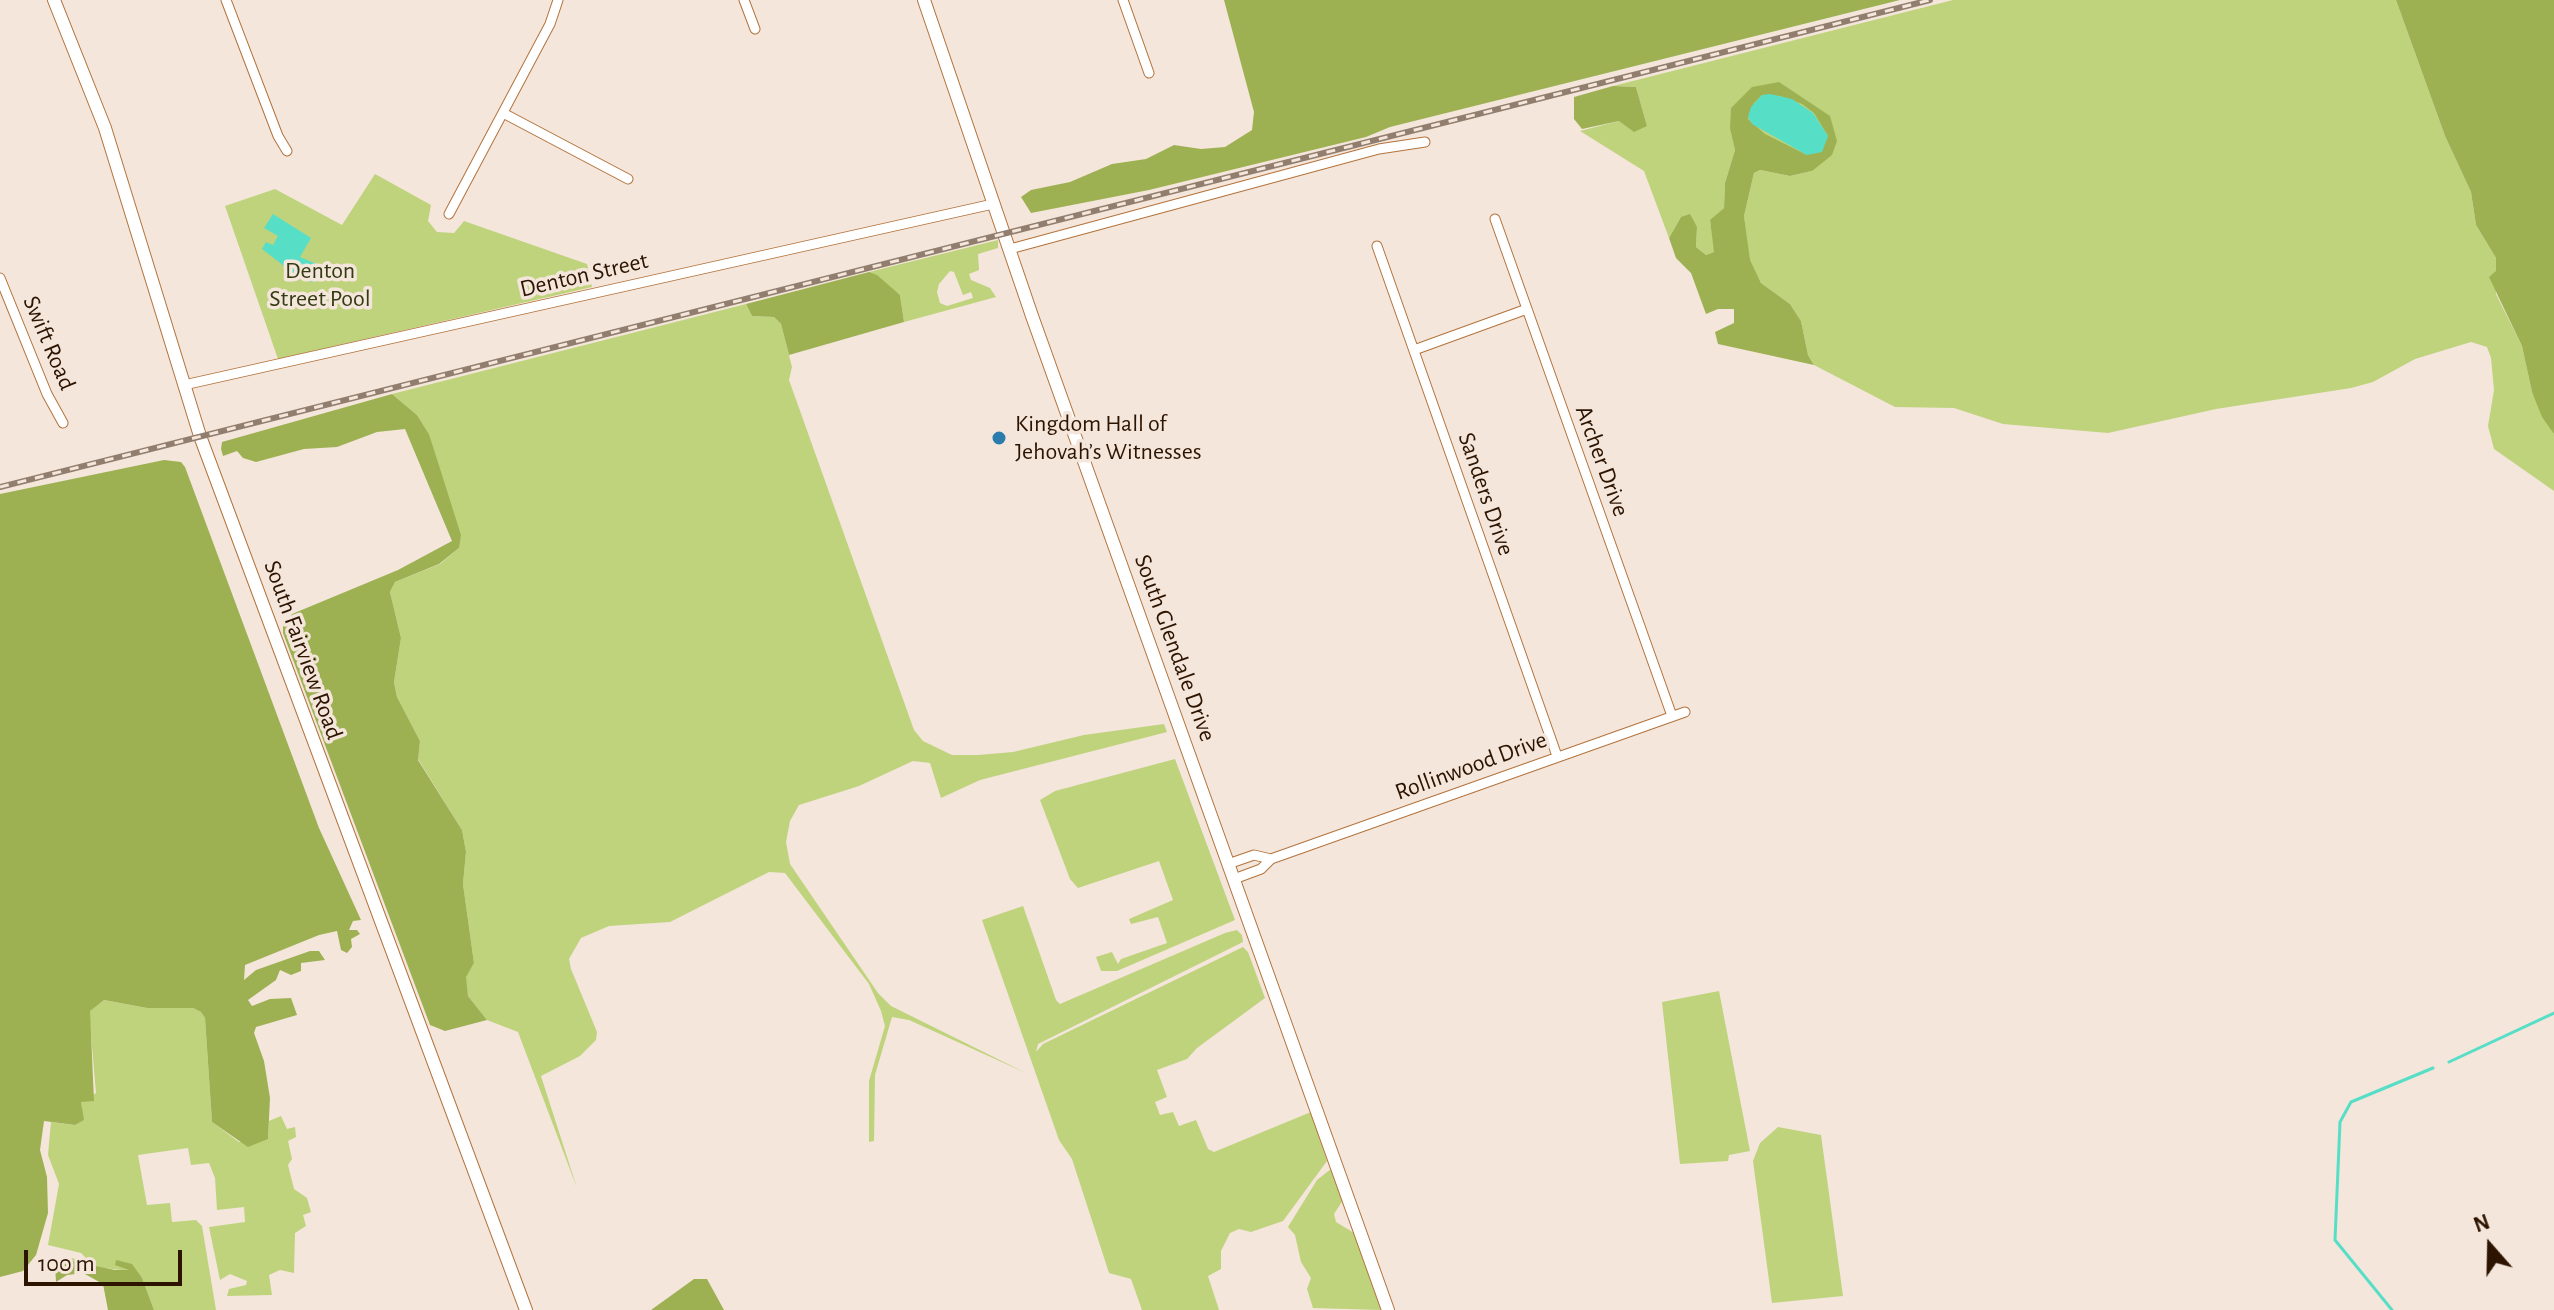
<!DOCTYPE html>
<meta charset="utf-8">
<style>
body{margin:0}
#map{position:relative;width:2554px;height:1310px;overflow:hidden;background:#f4e6db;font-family:"Alegreya Sans",sans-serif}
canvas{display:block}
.north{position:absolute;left:2450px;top:1206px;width:80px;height:80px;-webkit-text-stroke:6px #f4e6db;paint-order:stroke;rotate:340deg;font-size:22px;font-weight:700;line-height:32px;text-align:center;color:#2d1400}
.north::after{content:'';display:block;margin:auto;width:28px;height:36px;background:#2d1400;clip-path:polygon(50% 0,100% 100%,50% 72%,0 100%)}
.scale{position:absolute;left:24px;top:1250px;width:158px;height:36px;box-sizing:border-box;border:4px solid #2d1400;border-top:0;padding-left:10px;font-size:24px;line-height:28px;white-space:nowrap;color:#2d1400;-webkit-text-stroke:6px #f4e6db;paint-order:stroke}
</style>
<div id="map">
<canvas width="2554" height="1310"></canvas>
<div class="north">N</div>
<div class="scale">100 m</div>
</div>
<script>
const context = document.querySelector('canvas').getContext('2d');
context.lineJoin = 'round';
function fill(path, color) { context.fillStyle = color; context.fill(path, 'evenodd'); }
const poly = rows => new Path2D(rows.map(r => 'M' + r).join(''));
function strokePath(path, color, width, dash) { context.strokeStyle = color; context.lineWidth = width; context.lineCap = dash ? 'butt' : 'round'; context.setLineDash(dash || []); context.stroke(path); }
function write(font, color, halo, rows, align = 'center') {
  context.font = font + ' "Alegreya Sans",sans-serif'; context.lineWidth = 7; context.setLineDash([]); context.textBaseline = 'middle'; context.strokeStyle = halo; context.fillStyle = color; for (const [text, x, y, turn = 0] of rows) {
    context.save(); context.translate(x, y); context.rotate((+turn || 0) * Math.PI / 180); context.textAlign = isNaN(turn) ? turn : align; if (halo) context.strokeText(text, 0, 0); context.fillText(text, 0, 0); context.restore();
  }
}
fill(poly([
 [1953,0,2396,0,2445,136,2471,192,2476,225,2496,258,2496,294,2522,346,2532,392,2554,434,2554,491,2494,449,2488,426,2494,390,2491,358,2487,347,2471,342,2415,359,2373,382,2351,388,2216,409,2108,433,2003,424,1954,408,1895,407,1814,365,1808,355,1801,321,1790,304,1761,283,1749,260,1744,216,1754,173,1760,170,1790,176,1812,171,1733,139,1735,150,1725,183,1724,208,1710,221,1715,252,1706,255,1696,247,1697,227,1681,217,1669,238,1644,171,1580,131,1619,121,1647,126,1636,87,1613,86],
 [375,174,431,205,428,221,437,232,454,233,464,221,587,264,592,287,278,359,225,206,275,189,342,225],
 [998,240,998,248,978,254,979,270,969,274,971,280,990,288,996,297,904,322,900,295,869,272],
 [950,271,954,272,963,295,971,292,973,298,947,306,940,303,937,292,939,284],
 [746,304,752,316,774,317,781,324,792,367,789,380,914,730,923,741,952,755,978,755,1013,752,1084,735,1164,724,1167,732,980,780,941,798,930,763,913,761,859,786,799,805,790,821,786,842,790,864,878,993,891,1006,1026,1073,909,1020,892,1017,875,1075,874,1141,869,1142,869,1081,885,1026,881,1011,869,984,785,873,769,872,670,922,609,926,581,938,569,959,571,969,597,1032,596,1040,580,1056,541,1076,577,1188,518,1032,487,1020,468,996,465,977,474,963,463,884,466,852,462,830,418,759,420,741,397,697,394,682,401,638,390,592,395,582,440,564,459,548,429,434,417,415,392,394],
 [1175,759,1235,920,1117,971,1101,971,1096,957,1112,952,1118,964,1121,959,1167,943,1158,917,1131,924,1129,919,1173,900,1159,861,1078,888,1070,879,1040,800,1055,791],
 [1023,906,1056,1000,1060,1004,1225,933,1237,930,1242,935,1243,942,1038,1044,1036,1052,1043,1044,1243,947,1248,952,1265,998,1197,1048,1187,1059,1157,1070,1167,1097,1155,1102,1160,1115,1173,1112,1179,1126,1196,1120,1208,1149,1214,1152,1311,1112,1327,1161,1283,1221,1251,1232,1239,1229,1230,1233,1221,1251,1221,1269,1208,1276,1219,1310,1142,1310,1131,1279,1109,1273,1072,1159,1059,1140,982,920],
 [1719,991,1750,1151,1729,1155,1728,1161,1680,1164,1662,1002],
 [104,1000,147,1008,193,1008,201,1012,205,1018,212,1122,239,1142,268,1139,269,1121,281,1116,287,1129,295,1127,296,1137,288,1141,292,1159,288,1165,294,1189,307,1198,311,1212,303,1215,306,1226,295,1233,294,1273,280,1270,269,1275,272,1295,227,1296,229,1289,246,1285,247,1281,230,1274,220,1280,209,1227,245,1222,244,1207,217,1210,215,1178,209,1163,191,1165,188,1148,138,1155,147,1205,170,1203,172,1222,196,1220,202,1226,216,1310,154,1310,142,1279,126,1266,130,1271,78,1265,68,1259,85,1257,81,1253,48,1245,59,1184,48,1155,51,1122,75,1125,83,1120,81,1102,96,1093,89,1011],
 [1778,1127,1821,1135,1843,1296,1772,1303,1753,1161,1760,1143],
 [1331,1169,1343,1200,1334,1214,1336,1222,1354,1233,1381,1310,1313,1308,1307,1289,1311,1278,1301,1262,1295,1235,1288,1227,1317,1180]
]), '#bfd37d');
fill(poly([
 [1224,0,1900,0,1390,127,1366,137,1149,190,1031,213,1021,197,1031,190,1070,182,1112,164,1146,159,1174,145,1201,149,1225,147,1252,130,1254,112],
 [2396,0,2554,0,2554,434,2542,417,2532,392,2522,346,2489,277,2496,271,2496,258,2476,225,2471,192,2445,136],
 [1779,82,1830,116,1837,141,1832,155,1812,171,1790,176,1760,170,1754,173,1744,216,1750,260,1761,283,1790,304,1801,321,1808,355,1814,365,1718,344,1715,332,1734,323,1734,309,1718,309,1706,314,1691,273,1676,258,1669,238,1681,217,1690,214,1697,227,1696,247,1706,255,1714,252,1710,220,1724,208,1725,183,1735,150,1730,128,1731,108,1752,87],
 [1762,95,1780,96,1802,104,1814,113,1828,136,1807,155,1765,134,1748,119,1754,103],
 [1613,86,1636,87,1647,126,1634,132,1619,121,1582,129,1574,119,1574,97],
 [869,272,877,275,900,295,904,322,789,355,781,324,774,317,752,316,746,304],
 [392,394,417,415,429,434,461,535,459,548,439,564,395,582,390,592,401,638,394,682,397,697,420,741,418,760,462,830,466,852,463,884,474,963,466,977,468,996,487,1020,445,1031,430,1025,283,633,283,625,292,614,398,570,452,541,405,429,377,432,337,447,304,449,256,462,243,458,237,451,223,456,221,449,222,442],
 [164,460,181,462,185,467,319,828,361,920,353,921,349,930,357,930,360,934,351,939,352,947,347,953,341,950,337,931,319,935,245,965,244,980,256,970,310,951,319,951,325,960,301,963,301,971,291,975,280,970,276,980,248,1000,252,1006,270,999,291,998,297,1015,256,1027,254,1033,264,1061,270,1098,268,1139,248,1147,212,1122,205,1018,201,1012,193,1008,147,1008,104,1000,90,1011,94,1101,81,1102,84,1120,75,1125,44,1121,40,1150,47,1177,48,1213,36,1255,23,1271,0,1277,0,494],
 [61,1259,115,1270,129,1270,115,1265,116,1260,132,1264,142,1278,154,1310,108,1310,103,1284,83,1273,67,1275,56,1282,55,1265],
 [694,1279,707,1279,724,1310,651,1310]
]), '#9db153');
fill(poly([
 [1770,94,1792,99,1813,113,1828,136,1822,152,1807,155,1752,124,1748,117,1751,107,1762,95],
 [273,214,311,238,300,257,319,265,321,274,314,282,301,279,262,249,266,242,273,245,278,236,264,228]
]), '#57dec7');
strokePath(poly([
 [2449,1062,2554,1013],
 [2392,1310,2335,1240,2340,1122,2351,1102,2433,1068]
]), '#57dec7', 3);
const street = poly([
 [226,0,278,136,287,151],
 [744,0,755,29],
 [1123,0,1149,73],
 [503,113,628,179],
 [449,214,550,24,558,0],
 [1495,219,1672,716],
 [1377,246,1557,756],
 [1010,249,1379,149,1425,142],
 [0,278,47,394,63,423],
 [1414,350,1527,309],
 [184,385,993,204],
 [1228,864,1254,855,1271,859],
 [1234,879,1261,869,1271,859,1685,712]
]);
const secondary = poly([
 [54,0,105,128,200,436,526,1310],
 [924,0,1032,316,1388,1310]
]);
strokePath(street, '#b3733c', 11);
strokePath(secondary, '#b3733c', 14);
strokePath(street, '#fff', 9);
strokePath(secondary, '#fff', 12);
const rail = poly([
 [0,487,1930,0]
]);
strokePath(rail, '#917e6e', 6);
strokePath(rail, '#f4e6db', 3, [9]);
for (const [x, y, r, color] of [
 [999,438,8,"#2a7cad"]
]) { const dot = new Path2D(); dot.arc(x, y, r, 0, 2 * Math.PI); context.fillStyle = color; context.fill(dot); strokePath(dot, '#f4e6db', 3); }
write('24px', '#333b13', '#f4e6db', [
 ["Denton",320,271],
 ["Street Pool",320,299]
]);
write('24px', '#2d1400', '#f4e6db', [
 ["Denton Street",584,275,-13],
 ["Swift Road",49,343,67],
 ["Archer Drive",1602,461,70],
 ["Sanders Drive",1486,494,71],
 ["South Glendale Drive",1175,648,70],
 ["South Fairview Road",303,650,70],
 ["Rollinwood Drive",1471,766,-20]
]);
write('24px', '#2d1400', '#f4e6db', [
 ["Kingdom Hall of",1015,424],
 ["Jehovah’s Witnesses",1015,452]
], 'left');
</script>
